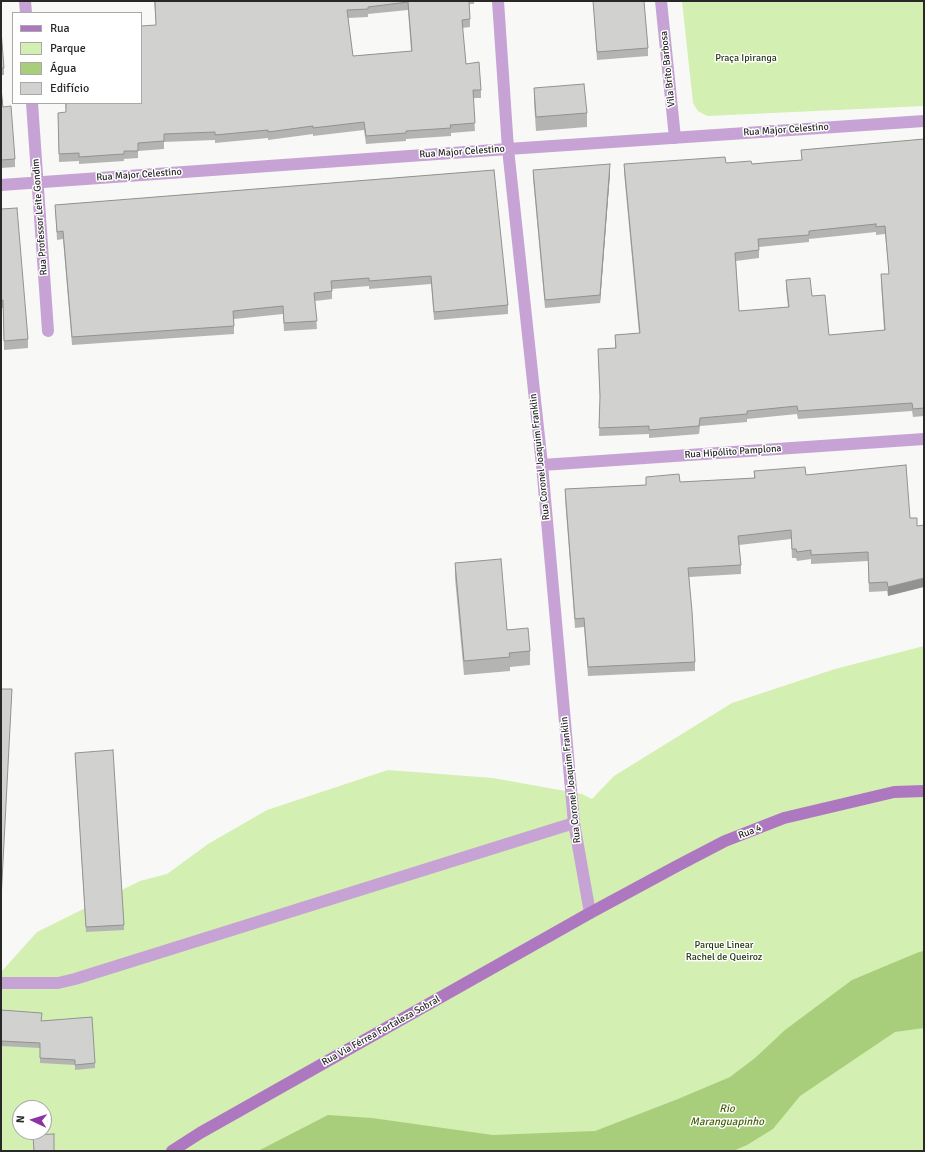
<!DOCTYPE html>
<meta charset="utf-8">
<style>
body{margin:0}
#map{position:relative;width:925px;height:1152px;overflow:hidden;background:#f8f9f6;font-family:Signika,sans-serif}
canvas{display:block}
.frame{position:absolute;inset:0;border:2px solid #272827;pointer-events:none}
.legend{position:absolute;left:12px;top:12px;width:130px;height:92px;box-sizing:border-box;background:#fff;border:1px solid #a9a9a9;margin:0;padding:5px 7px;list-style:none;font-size:12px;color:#272827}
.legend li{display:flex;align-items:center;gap:8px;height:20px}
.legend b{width:20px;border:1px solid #a9a9a9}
.north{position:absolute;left:12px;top:1100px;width:40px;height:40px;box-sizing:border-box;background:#fff;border:1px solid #a9a9a9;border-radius:50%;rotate:274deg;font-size:11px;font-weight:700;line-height:16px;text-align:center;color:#272827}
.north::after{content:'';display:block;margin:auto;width:14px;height:18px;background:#8936a5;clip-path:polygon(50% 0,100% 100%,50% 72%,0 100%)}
</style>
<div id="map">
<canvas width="925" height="1152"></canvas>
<div class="frame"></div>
<ul class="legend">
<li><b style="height:5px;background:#ae78c1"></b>Rua</li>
<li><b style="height:11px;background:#d3efb2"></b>Parque</li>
<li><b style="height:11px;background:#a9ce7b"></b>Água</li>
<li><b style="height:11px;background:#d1d2cf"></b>Edifício</li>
</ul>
<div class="north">N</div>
</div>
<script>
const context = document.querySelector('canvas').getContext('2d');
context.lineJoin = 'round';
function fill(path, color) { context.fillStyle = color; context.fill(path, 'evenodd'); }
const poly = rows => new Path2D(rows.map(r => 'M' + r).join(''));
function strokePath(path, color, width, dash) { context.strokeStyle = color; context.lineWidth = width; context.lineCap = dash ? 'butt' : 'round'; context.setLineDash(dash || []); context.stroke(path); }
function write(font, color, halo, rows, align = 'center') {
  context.font = font + ' Signika,sans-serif'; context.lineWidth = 3; context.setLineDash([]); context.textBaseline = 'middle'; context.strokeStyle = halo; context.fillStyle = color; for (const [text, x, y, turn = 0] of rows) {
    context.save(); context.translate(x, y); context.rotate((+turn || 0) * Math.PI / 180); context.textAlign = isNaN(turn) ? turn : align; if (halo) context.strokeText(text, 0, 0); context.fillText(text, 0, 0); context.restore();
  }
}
fill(poly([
 [682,1,924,1,924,106,707,116,698,111,693,103],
 [924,646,924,1151,1,1151,1,972,37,932,140,881,167,874,208,844,267,810,388,770,493,778,582,794,592,799,614,776,732,703,835,669],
 [20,1108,44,1108,44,1132,20,1132]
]), '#d3efb2');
fill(poly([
 [924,951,924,1028,895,1032,800,1096,773,1129,747,1145,733,1151,258,1151,328,1115,372,1118,493,1135,595,1131,678,1099,730,1077,755,1058,785,1030,852,980,919,952]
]), '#a9ce7b');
strokePath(poly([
 [1,983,58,983,75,979,574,823]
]), '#c7a3d5', 12);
strokePath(poly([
 [25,1,26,13],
 [498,1,508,149,542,465,574,823,590,913],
 [661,1,675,138],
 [32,103,48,331],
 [1,185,508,149,924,121],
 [542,465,924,439]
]), '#c7a3d5', 12);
strokePath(poly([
 [172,1151,200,1133,590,913,677,866,725,841,784,818,894,792,924,791]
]), '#ae78c1', 12);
fill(poly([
 [154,1,474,1,474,4,469,4,470,19,470,27,462,28,466,64,481,90,481,98,473,98,475,131,451,133,451,136,406,139,406,141,366,144,364,130,313,136,313,134,268,140,268,138,215,143,215,140,164,142,164,149,138,151,138,158,124,159,124,161,79,164,79,161,59,162,58,121,66,112,65,103,141,103,156,25],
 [408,10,411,51,353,56,348,18,368,17,368,14],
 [593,1,644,1,648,48,648,56,597,60],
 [1,30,4,68,4,75,1,75],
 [1,87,3,107,15,159,15,167,1,168],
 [534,88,587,113,587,127,536,131,534,102],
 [924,139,924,416,913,417,912,411,798,419,797,414,747,419,747,422,700,426,699,434,649,438,649,434,599,436,600,401,598,349,615,348,615,335,639,333,624,172,624,164,726,163,752,164,802,160,801,150],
 [876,232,876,235,885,234,889,274,881,274,881,282,884,330,829,335,812,296,786,280,786,288,788,307,739,311,736,261,759,258,759,247,809,242,809,239],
 [494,170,508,305,508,314,434,320,431,284,369,289,369,286,332,289,332,299,315,301,317,329,284,331,283,314,234,319,234,334,72,345,63,239,57,240,55,205],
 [533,170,610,173,600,303,545,308,533,178],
 [1,209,28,339,28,348,4,350,3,308,1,308],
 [906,465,888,596,887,591,869,592,868,561,811,564,811,559,797,561,796,558,792,558,791,539,739,545,741,565,741,574,689,577,695,662,695,671,588,676,584,627,575,628,565,498,565,489,646,485,646,477,680,482,754,478,754,471,806,475],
 [455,563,507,630,530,651,530,665,510,667,510,671,464,675,455,578],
 [75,753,124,925,124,930,86,932],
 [1,1010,42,1021,95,1063,95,1068,75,1070,75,1065,40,1063,40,1048,1,1046]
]), '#b4b5b2');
fill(poly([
 [610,164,610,173,600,303,600,295],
 [924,578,924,587,888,596,888,587]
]), '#929391');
const building = poly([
 [155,1,469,1,470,19,462,20,466,64,479,62,481,90,473,90,475,123,450,125,451,128,406,131,406,133,366,136,364,122,313,128,313,126,268,132,268,130,215,135,215,132,164,134,164,141,138,143,138,151,124,151,124,154,79,157,79,153,59,154,58,113,66,112,66,103,141,103,141,26,156,25,155,1],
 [408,2,412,51,353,56,347,10,368,9,368,7,408,2],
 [593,1,644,1,648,48,597,52,593,1],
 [1,30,4,68,1,68,1,30],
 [584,84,587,113,536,117,534,88,584,84],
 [1,88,3,107,11,106,15,159,1,160,1,88],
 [924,139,924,408,913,409,912,403,798,411,797,406,747,411,747,414,700,418,699,426,649,430,649,426,599,428,600,396,598,349,616,348,615,335,640,333,624,164,725,157,726,163,751,161,752,164,775,162,802,160,801,150,924,139],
 [876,224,876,227,885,226,889,274,881,274,885,330,829,335,825,295,812,296,810,278,786,280,789,307,739,311,735,253,759,250,758,239,809,235,809,231,876,224],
 [610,164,600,295,545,300,533,170,610,164],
 [494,170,508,305,434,312,431,276,369,281,369,278,331,281,332,291,314,293,317,321,284,323,283,306,233,311,234,326,72,337,63,231,57,232,55,205,494,170],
 [17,208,28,339,4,341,3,300,1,300,1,209,17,208],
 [906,465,910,518,917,518,917,526,924,525,924,578,888,587,887,582,869,583,868,552,811,555,811,550,797,552,796,549,792,549,791,530,738,536,741,565,688,568,692,611,695,662,588,667,584,618,575,619,565,489,646,485,646,477,679,474,680,482,755,478,754,471,805,467,806,475,906,465],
 [501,559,507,630,528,628,530,651,509,653,510,657,464,661,455,563,501,559],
 [1,689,12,689,1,900,1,689],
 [113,750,124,925,86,927,75,753,113,750],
 [1,1010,42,1013,41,1021,92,1017,95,1063,75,1065,75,1060,40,1058,40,1043,1,1041,1,1010],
 [54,1134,54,1151,34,1151,33,1135,54,1134]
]);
fill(building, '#d1d2cf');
strokePath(building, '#929391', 1);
write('10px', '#273613', '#fff', [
 ["Praça Ipiranga",746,58],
 ["Parque Linear",724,945],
 ["Rachel de Queiroz",724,957]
]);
write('10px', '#272827', '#fff', [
 ["Vila Brito Barbosa",668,69,-96],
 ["Rua Major Celestino",786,130,-4],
 ["Rua Major Celestino",462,152,-4],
 ["Rua Major Celestino",139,175,-4],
 ["Rua Professor Leite Gondim",40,217,-94],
 ["Rua Hipólito Pamplona",733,452,-4],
 ["Rua Coronel Joaquim Franklin",540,457,-96],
 ["Rua Coronel Joaquim Franklin",571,780,-96],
 ["Rua 4",750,832,-21],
 ["Rua Via Férrea Fortaleza Sobral",381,1031,-29]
]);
write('italic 11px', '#436305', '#fff', [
 ["Rio",727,1109],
 ["Maranguapinho",727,1122]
]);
</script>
